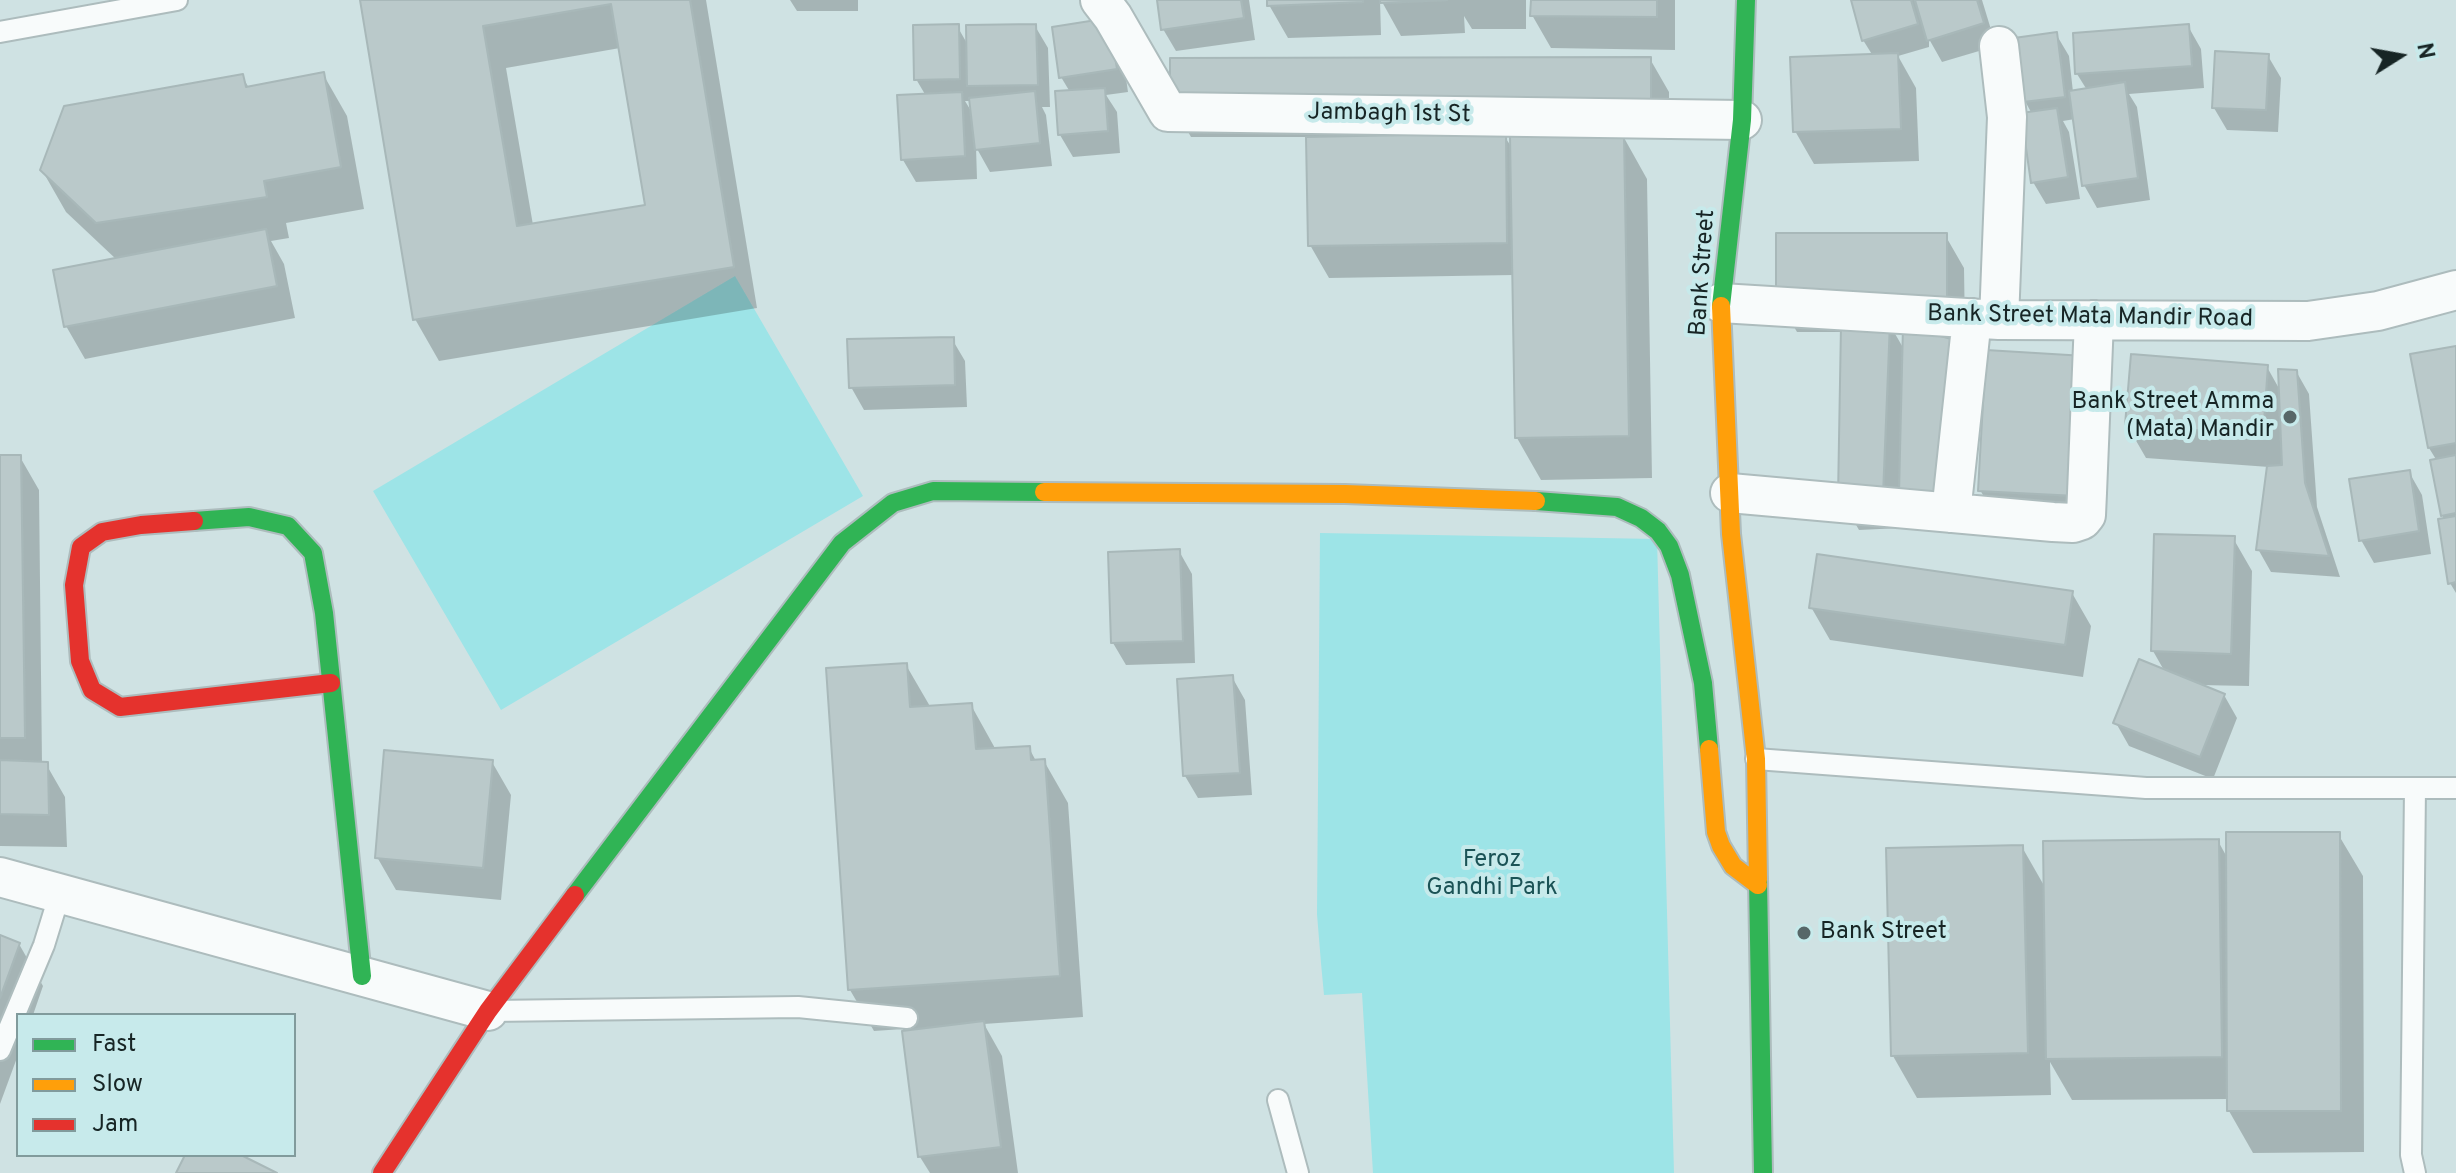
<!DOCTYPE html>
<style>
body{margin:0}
#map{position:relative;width:2456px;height:1173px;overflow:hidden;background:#cfe2e3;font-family:Overpass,sans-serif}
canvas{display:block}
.legend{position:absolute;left:16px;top:1013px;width:280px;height:144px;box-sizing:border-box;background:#c7eaeb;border:2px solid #819b9c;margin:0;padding:10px 14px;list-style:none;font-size:24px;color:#172525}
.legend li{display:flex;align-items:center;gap:16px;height:40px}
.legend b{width:40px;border:2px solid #819b9c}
.north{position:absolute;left:2360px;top:16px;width:80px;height:80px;-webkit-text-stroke:6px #c7eaeb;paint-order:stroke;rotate:79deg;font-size:22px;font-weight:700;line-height:32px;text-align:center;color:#172525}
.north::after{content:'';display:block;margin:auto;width:28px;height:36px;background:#172525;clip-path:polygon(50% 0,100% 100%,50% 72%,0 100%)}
</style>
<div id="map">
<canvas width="2456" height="1173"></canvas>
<ul class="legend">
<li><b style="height:10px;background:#30b455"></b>Fast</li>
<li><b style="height:10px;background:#ff9f0a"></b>Slow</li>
<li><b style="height:10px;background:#e5322d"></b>Jam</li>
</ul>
<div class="north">N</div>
</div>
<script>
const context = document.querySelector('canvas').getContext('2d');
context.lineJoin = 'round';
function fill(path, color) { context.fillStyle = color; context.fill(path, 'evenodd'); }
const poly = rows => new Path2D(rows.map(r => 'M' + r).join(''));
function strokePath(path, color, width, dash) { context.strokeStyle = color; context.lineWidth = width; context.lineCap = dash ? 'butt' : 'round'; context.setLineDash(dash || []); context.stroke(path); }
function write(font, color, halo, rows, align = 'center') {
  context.font = font + ' Overpass,sans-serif'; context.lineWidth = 8; context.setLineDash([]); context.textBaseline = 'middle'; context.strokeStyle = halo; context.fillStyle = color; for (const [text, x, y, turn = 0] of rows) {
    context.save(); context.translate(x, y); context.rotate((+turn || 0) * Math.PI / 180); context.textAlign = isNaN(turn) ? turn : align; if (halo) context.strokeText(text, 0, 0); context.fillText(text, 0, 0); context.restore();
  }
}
fill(poly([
 [735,276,863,496,501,710,373,491],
 [1320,533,1657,539,1674,1173,1373,1173,1362,993,1324,995,1321,963,1317,914]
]), '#9de4e7');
fill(poly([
 [362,0,706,0,757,308,439,361,415,319],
 [620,48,647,206,533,225,506,68],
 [790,0,858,0,858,11,797,11],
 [1159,0,1249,0,1255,40,1176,51,1163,29],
 [1269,0,1380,0,1381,35,1288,38,1269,5],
 [1381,0,1526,0,1526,29,1472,29,1464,16,1465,33,1401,36],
 [1533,0,1675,0,1675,50,1551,48,1532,15],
 [1853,0,1982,0,1996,46,1942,62,1929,39,1929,47,1898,56,1916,88,1919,161,1814,164,1795,131,1873,56,1863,40],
 [957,26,968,45,1035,26,1048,48,1050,107,1042,107,1046,115,1052,166,990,172,976,147,977,179,916,182,903,160,926,96,916,79],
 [965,101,971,101,973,114],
 [2188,26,2201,49,2204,88,2129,94,2137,107,2150,200,2097,208,2084,185,2075,119,2063,121,2069,132,2080,199,2046,204,2033,182,2032,114,2025,101,2056,34,2069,56,2073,92,2087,90,2077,74,2075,34],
 [1121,43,1128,92,1106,95,1117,112,1120,153,1073,157,1060,135,1070,92,1061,77],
 [2268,56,2281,78,2278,132,2227,130,2214,108],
 [1650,59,1669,92,1669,136,1623,136,1647,179,1652,478,1541,480,1517,438,1514,275,1329,278,1310,245,1308,137,1191,137,1172,104],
 [1505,137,1512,137,1512,148],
 [323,74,347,116,364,209,286,223,289,238,271,241,284,264,295,318,85,359,66,326,117,260,66,212,42,170,242,76,249,88],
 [1945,235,1964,268,1965,332,1921,332,1901,528,1859,530,1840,497,1843,332,1797,332,1778,299],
 [1894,332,1905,332,1905,351],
 [952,339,965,361,967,407,864,410,851,387],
 [2456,348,2456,593,2450,583,2437,461,2429,448],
 [2267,367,2281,392,2296,371,2309,394,2317,507,2340,577,2271,572,2258,549,2269,467,2146,458,2127,425],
 [2102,391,2095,529,2000,523,1980,490],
 [0,457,20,457,39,490,42,764,46,764,65,797,67,847,0,846],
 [2409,472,2422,495,2431,554,2374,563,2361,540],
 [2233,538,2252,571,2249,686,2199,685,2224,695,2237,718,2213,779,2129,746,2116,723,2165,672,2153,651],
 [1179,551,1192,574,1195,663,1126,665,1113,643],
 [2072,593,2091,626,2083,677,1830,640,1811,607],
 [906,665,931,708,971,705,996,750,1029,748,1036,761,1044,761,1068,803,1083,1017,984,1024,1002,1056,1018,1173,930,1173,920,1157,903,1029,874,1031,850,990],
 [1232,677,1245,700,1252,795,1198,798,1185,776],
 [492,762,511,795,501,900,396,890,377,857],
 [2338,834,2363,876,2364,1152,2253,1153,2229,1111,2229,1099,2072,1100,2050,1062,2051,1095,1917,1098,1893,1056,2022,847,2046,889,2218,841,2228,859],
 [0,937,19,944,43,986,33,1015,18,1015,18,1055,0,1104]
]), '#0003');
const building = poly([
 [360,0,690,0,734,267,413,320,360,0],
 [611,4,645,205,517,226,483,26,611,4],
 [1157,0,1241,0,1244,18,1161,30,1157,0],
 [1267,0,1363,0,1363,2,1267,6,1267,0],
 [1380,0,1447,0,1380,3,1380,0],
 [1531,0,1657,0,1657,17,1530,16,1531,0],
 [1851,0,1911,0,1918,24,1862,41,1851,0],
 [1915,0,1977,0,1984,23,1927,41,1915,0],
 [1109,18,1117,69,1059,78,1052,27,1109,18],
 [959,24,960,79,914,80,913,25,959,24],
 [1036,24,1038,85,967,86,966,25,1036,24],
 [2189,24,2192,66,2075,74,2073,33,2189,24],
 [2057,32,2065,97,2023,102,2014,38,2057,32],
 [2215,51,2269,54,2266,110,2212,108,2215,51],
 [1898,53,1901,129,1793,132,1790,57,1898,53],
 [1651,57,1651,104,1170,105,1170,58,1651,57],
 [324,72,341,167,264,181,267,197,96,223,40,170,64,106,243,74,246,87,324,72],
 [2125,82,2138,178,2082,186,2069,91,2125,82],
 [1105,88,1108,131,1058,135,1055,91,1105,88],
 [1035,91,1040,143,975,150,969,98,1035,91],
 [962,92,965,156,901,160,897,95,962,92],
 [2057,108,2068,177,2031,183,2021,113,2057,108],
 [1506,133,1507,243,1308,246,1306,137,1506,133],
 [1624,135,1629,436,1515,438,1510,136,1624,135],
 [266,229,277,286,64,327,53,270,266,229],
 [1776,233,1947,233,1947,299,1776,299,1776,233],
 [1890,322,1883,495,1838,497,1841,325,1890,322],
 [1903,326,1955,340,1944,499,1899,494,1903,326],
 [954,337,955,385,849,388,847,339,954,337],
 [2456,346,2456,443,2428,448,2410,354,2456,346],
 [1986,350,2085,356,2077,496,1978,491,1986,350],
 [2131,354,2268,365,2263,435,2125,425,2131,354],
 [2278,369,2297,370,2305,483,2329,556,2256,550,2267,466,2282,465,2278,369],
 [0,455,21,455,25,738,0,738,0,455],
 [2456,455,2456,513,2441,516,2430,460,2456,455],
 [2410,470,2419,531,2359,541,2349,479,2410,470],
 [2456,516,2456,582,2448,584,2438,519,2456,516],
 [2154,534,2235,536,2231,654,2151,651,2154,534],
 [1180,549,1183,641,1111,643,1108,552,1180,549],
 [1817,554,2073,591,2065,645,1809,608,1817,554],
 [2139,659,2225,694,2200,757,2113,723,2139,659],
 [907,663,910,707,972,703,976,749,1030,746,1031,760,1045,759,1060,976,848,990,826,668,907,663],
 [1233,675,1240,773,1183,776,1177,679,1233,675],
 [384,750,493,760,483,868,375,858,384,750],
 [0,760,48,762,49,815,0,814,0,760],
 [2226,832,2340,832,2341,1111,2227,1111,2226,832],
 [2219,839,2222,1057,2046,1059,2043,841,2219,839],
 [2023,845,2028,1053,1891,1056,1886,848,2023,845],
 [0,935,20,943,0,998,0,935],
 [984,1021,1001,1147,918,1157,902,1031,984,1021],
 [185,1155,241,1155,277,1173,176,1173,185,1155]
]);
fill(building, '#bac9ca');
strokePath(building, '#a8b8b9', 2);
const lane = poly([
 [0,32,177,0],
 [1756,759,2146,788,2456,788],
 [2415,788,2411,1155,2415,1173],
 [491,1011,798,1007,907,1018],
 [0,1050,44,945,60,893],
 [1278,1100,1298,1173]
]);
const street = poly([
 [1100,0,1113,17,1168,112,1742,120],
 [1721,303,1999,320,2308,321,2378,311,2456,290],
 [1999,320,2007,117,1999,46],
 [1730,493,2053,522,2073,523,2082,520,2086,515,2087,493,2094,320],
 [1951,513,1972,318],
 [0,877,488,1011]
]);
const fast = poly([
 [1721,306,1742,120,1746,0],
 [1536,501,1617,507,1641,518,1658,531,1669,546,1680,575,1703,683,1709,749],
 [194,521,249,517,288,526,313,553,324,613,362,976],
 [1758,880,1763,1173],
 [575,895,842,543,893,503,933,491,1044,492]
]);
const slow = poly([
 [1721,306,1731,534,1756,759,1758,880],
 [1044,492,1345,494,1536,501],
 [1709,749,1716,832,1721,846,1733,866,1758,885]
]);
const jam = poly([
 [194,521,141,525,102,532,81,547,74,585,80,661,92,690,120,707,331,683],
 [382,1173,488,1011,575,895]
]);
strokePath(lane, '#adbcbd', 24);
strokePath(street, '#adbcbd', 42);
strokePath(fast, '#adbcbd', 22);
strokePath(slow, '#adbcbd', 22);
strokePath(jam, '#adbcbd', 22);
strokePath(lane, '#f8fbfb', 20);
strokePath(street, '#f8fbfb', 38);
strokePath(fast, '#30b455', 18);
strokePath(slow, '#ff9f0a', 18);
strokePath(jam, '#e5322d', 18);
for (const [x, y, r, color] of [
 [2290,417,8,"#576768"],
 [1804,933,8,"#576768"]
]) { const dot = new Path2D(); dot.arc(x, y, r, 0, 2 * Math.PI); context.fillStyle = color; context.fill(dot); strokePath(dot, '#c7eaeb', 3); }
write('24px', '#172525', '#c7eaeb', [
 ["Jambagh 1st St",1389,115,1],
 ["Bank Street",1704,273,-86],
 ["Bank Street Mata Mandir Road",2090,318,1]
]);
write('24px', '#172525', '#c7eaeb', [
 ["Bank Street Amma",2274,403],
 ["(Mata) Mandir",2274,431],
 ["Bank Street",1820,933,"left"]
], 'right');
write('24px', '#1b5356', '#c7eaeb', [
 ["Feroz",1492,861],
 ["Gandhi Park",1492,889]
]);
</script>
